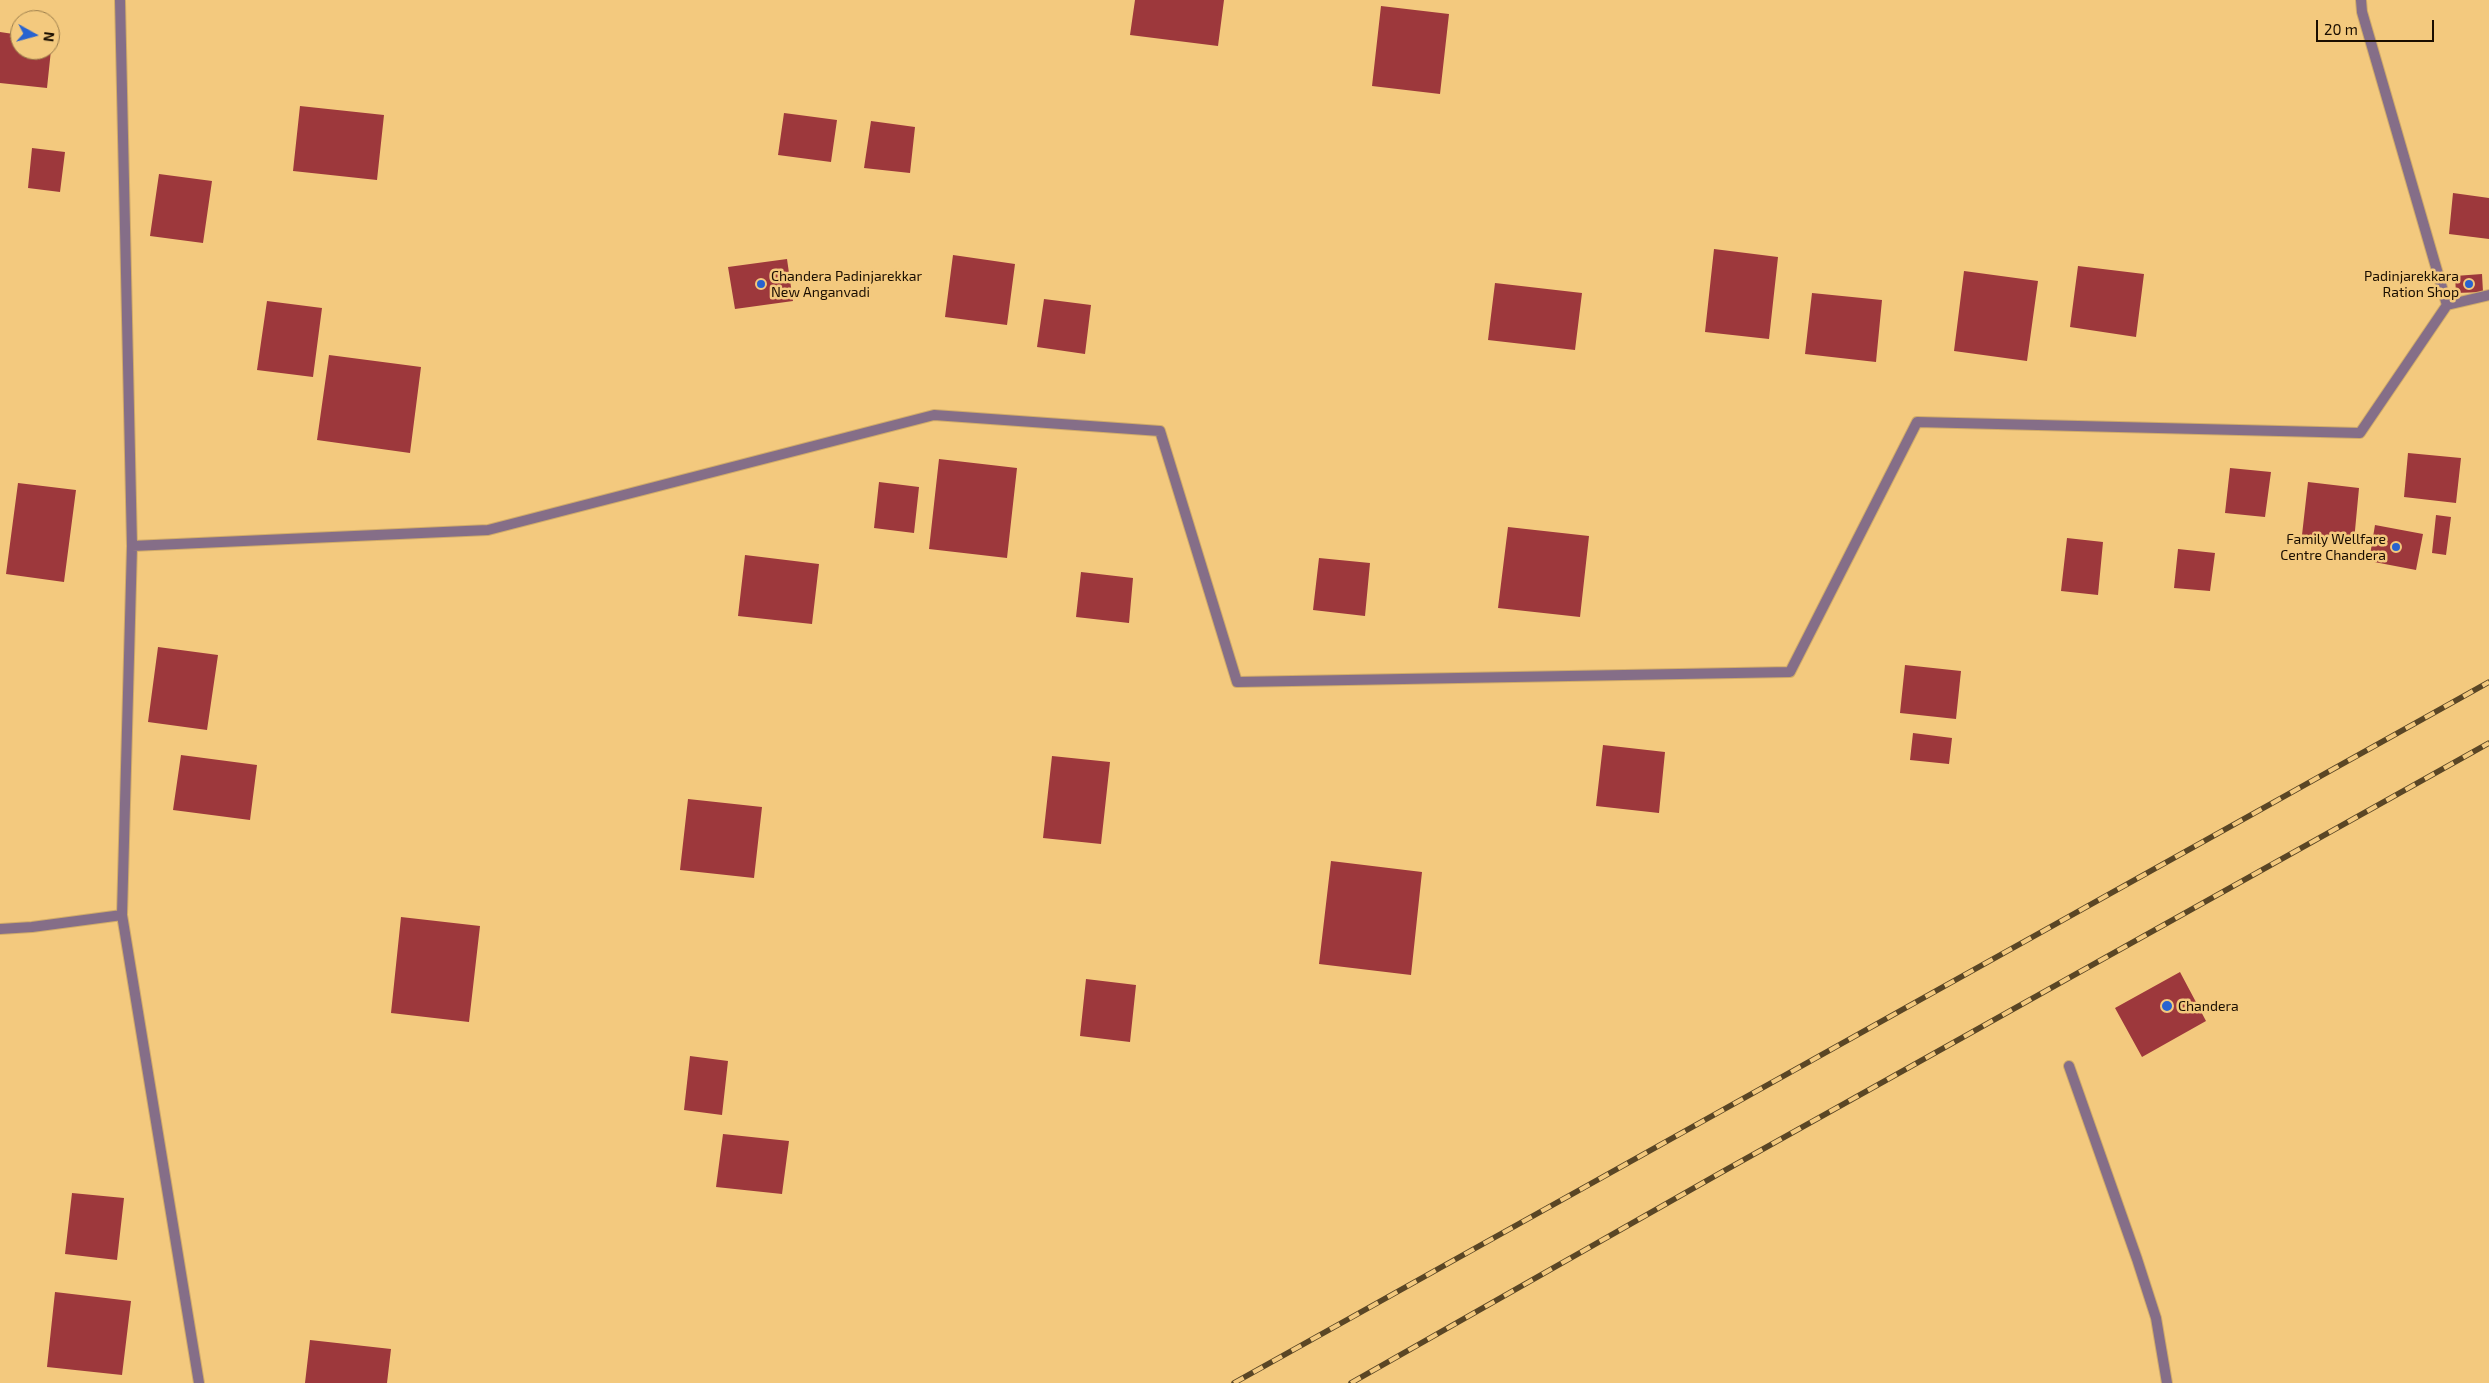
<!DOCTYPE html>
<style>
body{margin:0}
#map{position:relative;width:2489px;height:1383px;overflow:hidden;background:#f3c97e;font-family:"Exo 2",sans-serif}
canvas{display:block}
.north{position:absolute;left:10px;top:10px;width:50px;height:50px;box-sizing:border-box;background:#f3c97e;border:1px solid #9c7e4c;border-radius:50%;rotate:97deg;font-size:14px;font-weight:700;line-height:20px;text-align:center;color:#1a0e00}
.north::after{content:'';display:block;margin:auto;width:18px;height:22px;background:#2863d0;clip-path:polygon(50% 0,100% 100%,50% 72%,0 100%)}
.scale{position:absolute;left:2316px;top:20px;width:118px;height:22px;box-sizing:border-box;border:2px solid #1a0e00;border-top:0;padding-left:6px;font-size:15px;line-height:18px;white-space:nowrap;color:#1a0e00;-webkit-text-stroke:4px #f3c97e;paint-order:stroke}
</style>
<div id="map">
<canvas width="2489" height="1383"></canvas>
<div class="north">N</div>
<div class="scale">20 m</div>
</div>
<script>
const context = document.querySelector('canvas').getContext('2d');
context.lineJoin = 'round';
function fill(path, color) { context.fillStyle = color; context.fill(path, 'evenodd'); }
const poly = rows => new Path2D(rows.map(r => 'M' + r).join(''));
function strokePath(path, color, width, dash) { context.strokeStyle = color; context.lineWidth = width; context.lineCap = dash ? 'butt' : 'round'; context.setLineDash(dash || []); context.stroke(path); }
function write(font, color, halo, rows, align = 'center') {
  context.font = font + ' "Exo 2",sans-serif'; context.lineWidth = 5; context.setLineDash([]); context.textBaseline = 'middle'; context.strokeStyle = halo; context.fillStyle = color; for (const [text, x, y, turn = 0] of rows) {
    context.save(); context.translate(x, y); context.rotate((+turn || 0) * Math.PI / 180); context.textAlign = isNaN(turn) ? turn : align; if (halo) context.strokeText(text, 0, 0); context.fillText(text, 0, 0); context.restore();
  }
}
fill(poly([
 [1135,0,1224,0,1218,46,1130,35],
 [1381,6,1449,14,1440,94,1372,86],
 [0,32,20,35,20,50,51,50,47,88,0,83],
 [300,106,384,115,377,180,293,171],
 [784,113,837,120,831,162,778,155],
 [871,121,915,127,910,173,864,168],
 [32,148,65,152,60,192,28,188],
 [159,174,212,181,203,243,150,236],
 [2453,193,2489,198,2489,239,2449,234],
 [1714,249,1778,257,1769,339,1705,332],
 [953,255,1015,264,1007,325,945,317],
 [787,259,793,301,735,309,728,267],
 [2078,266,2144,274,2136,337,2070,327],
 [1964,271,2038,281,2027,361,1954,351],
 [2482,274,2483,292,2456,293,2455,276],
 [1495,283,1582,293,1575,350,1488,340],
 [1812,293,1882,300,1876,362,1805,354],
 [1044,299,1091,305,1085,354,1037,347],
 [267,301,322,308,313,377,257,370],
 [329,355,421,367,410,453,317,440],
 [2408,453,2461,458,2456,503,2404,497],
 [939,459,1017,468,1007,558,929,549],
 [2230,468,2271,472,2265,517,2225,513],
 [879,482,919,487,914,533,874,528],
 [2308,482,2359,488,2354,541,2302,535],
 [18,483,76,490,64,582,6,574],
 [2436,515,2451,517,2446,555,2432,553],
 [2375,525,2423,534,2416,570,2369,561],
 [1508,527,1589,536,1580,617,1498,608],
 [2067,538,2103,542,2098,595,2061,591],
 [2178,549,2215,553,2210,591,2174,588],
 [745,555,819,564,812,624,738,616],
 [1319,558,1370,563,1365,616,1313,610],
 [1081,572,1133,578,1129,623,1076,617],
 [158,647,218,655,207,730,148,722],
 [1905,665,1961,671,1956,719,1900,713],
 [1913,733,1952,738,1949,764,1910,760],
 [1603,745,1665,752,1659,813,1596,806],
 [181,755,257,765,250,820,173,810],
 [1052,756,1110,762,1101,844,1043,838],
 [688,799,762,807,754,878,680,870],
 [1331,861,1422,872,1411,975,1319,964],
 [401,917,480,926,469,1022,391,1013],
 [2180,972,2206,1021,2142,1057,2115,1008],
 [1086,979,1136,985,1130,1042,1080,1036],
 [690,1056,728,1061,722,1115,684,1110],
 [723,1134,789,1141,782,1194,716,1187],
 [72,1193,124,1198,117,1260,65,1254],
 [55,1292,131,1301,122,1375,47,1367],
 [310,1340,391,1349,387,1383,305,1383]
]), '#9d383c');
const street = poly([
 [120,0,132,546],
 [2361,0,2362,12,2447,305],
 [122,915,199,1383],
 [0,929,32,927,122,915,132,546,488,530,934,415,1160,431,1237,682,1790,672,1917,422,2360,433,2447,305,2489,295],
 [2069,1066,2137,1259,2156,1318,2167,1383]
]);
strokePath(street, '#d0ab6a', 12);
strokePath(street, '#856e88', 10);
const rail = poly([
 [1234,1383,2489,682],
 [1351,1383,1722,1172,2489,743]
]);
strokePath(rail, '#5a4625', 5.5);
strokePath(rail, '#f3c97e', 4, [11]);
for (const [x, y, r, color] of [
 [761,284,5,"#2863d0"],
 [2469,284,5,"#2863d0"],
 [2396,547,5,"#2863d0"],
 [2167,1006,6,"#2863d0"]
]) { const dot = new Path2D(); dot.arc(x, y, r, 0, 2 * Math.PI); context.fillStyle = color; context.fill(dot); strokePath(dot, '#f3c97e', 2); }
write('14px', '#1a0e00', '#f3c97e', [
 ["Chandera Padinjarekkar",771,276],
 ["New Anganvadi",771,292],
 ["Padinjarekkara",2459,276,"right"],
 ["Ration Shop",2459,292,"right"],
 ["Family Wellfare",2386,539,"right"],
 ["Centre Chandera",2386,555,"right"],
 ["Chandera",2178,1006]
], 'left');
</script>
